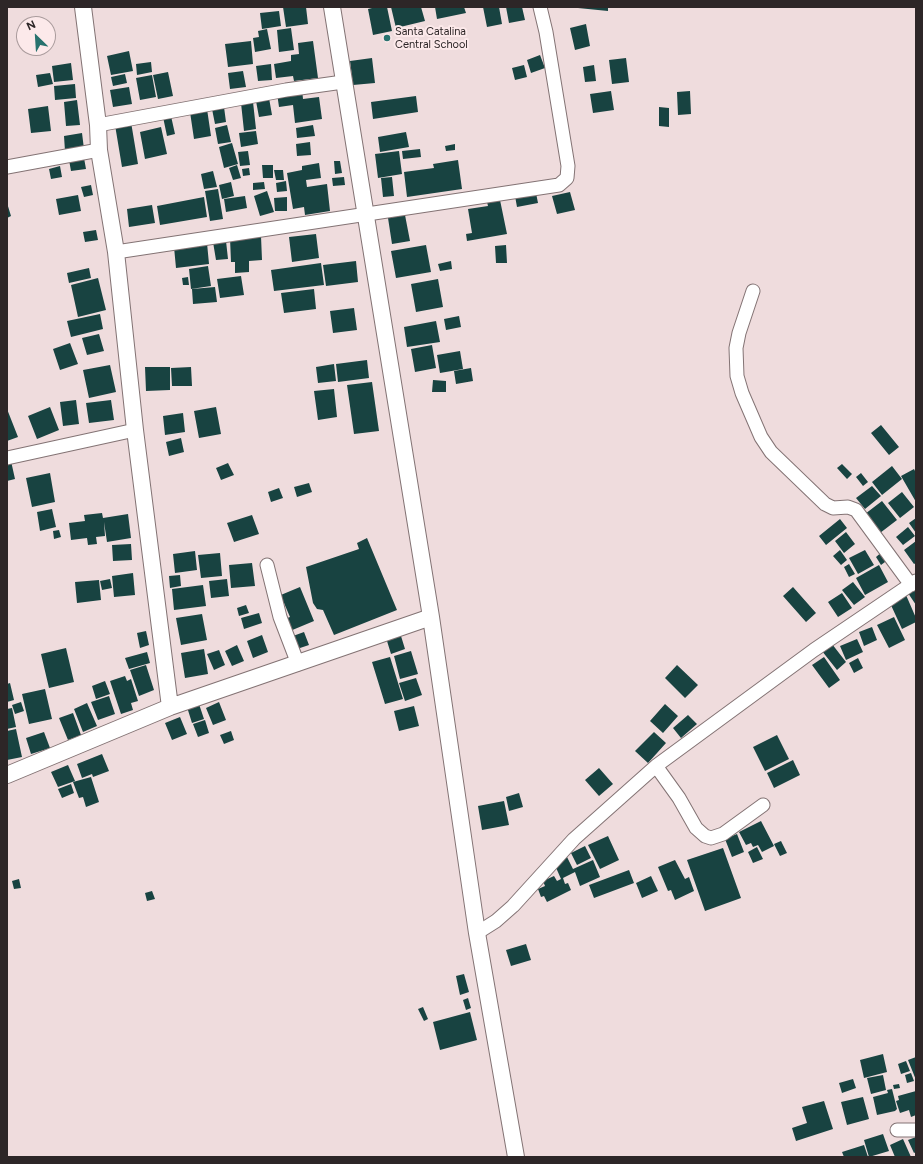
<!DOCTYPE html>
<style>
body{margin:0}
#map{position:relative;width:923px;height:1164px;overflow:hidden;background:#efdcdd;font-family:Figtree,sans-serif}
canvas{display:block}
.frame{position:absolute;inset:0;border:8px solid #2d2627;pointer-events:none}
.north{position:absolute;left:16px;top:16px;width:40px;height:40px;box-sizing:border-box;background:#fce9ea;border:1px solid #a99b9c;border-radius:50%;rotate:335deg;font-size:11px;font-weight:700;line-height:16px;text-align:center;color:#2d2627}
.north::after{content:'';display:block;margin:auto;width:14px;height:18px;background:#28726e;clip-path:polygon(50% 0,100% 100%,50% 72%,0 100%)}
</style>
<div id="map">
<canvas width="923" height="1164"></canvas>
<div class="frame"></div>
<div class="north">N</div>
</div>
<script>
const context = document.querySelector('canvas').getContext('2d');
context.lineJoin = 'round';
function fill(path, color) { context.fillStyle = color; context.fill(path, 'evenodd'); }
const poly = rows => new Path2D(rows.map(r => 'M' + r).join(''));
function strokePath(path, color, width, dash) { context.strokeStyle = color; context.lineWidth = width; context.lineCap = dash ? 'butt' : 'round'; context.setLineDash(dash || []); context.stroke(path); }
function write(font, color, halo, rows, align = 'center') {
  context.font = font + ' Figtree,sans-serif'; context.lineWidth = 4; context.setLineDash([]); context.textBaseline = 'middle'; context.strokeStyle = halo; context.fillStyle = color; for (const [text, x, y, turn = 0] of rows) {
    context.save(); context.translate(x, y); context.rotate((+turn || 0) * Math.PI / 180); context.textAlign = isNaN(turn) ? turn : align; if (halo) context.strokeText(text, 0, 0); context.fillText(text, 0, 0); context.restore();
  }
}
fill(poly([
 [283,7,306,7,308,24,286,27],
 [376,7,387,7,392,31,373,35,368,9],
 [391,7,421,7,425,21,396,28],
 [435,7,464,7,466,13,437,19],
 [483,7,499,7,502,24,487,27],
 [506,7,522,7,525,20,509,23],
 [578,7,608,7,608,11,578,8],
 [279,11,281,26,262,29,260,13],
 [586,24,590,46,575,50,570,28],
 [291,28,294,50,279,52,277,30],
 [267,29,271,49,255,52,253,38,259,37,258,31],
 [251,41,253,64,228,67,225,44],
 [313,41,318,78,294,81,293,76,276,78,274,64,291,61,291,55,299,54,298,43],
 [129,51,133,71,111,75,107,56],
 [540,55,545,68,531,73,527,60],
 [372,58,375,83,353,85,350,61],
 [626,58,629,82,612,84,609,60],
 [151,62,152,72,137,75,136,64],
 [71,63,73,80,54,82,52,66],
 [271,64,272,80,258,81,256,66],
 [524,65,527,77,515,80,512,68],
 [594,65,596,81,585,82,583,67],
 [243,71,246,87,230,89,228,73],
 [168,72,173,96,158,99,153,75],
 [50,73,53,84,38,87,36,75],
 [125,74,127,83,113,86,111,77],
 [152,75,156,97,140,100,136,78],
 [75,84,76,98,55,100,54,86],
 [129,87,132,104,113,107,110,90],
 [302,89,303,99,319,97,322,119,295,123,293,105,279,107,277,93],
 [611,91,614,110,593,113,590,94],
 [690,91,691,114,678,115,677,92],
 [416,96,418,112,373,119,371,102],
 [269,98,272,115,259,117,256,101],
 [77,100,80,125,66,126,64,102],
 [253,102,256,129,244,131,241,103],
 [48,106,51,131,31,133,28,109],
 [224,107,226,122,215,124,212,109],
 [659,107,669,108,669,127,659,126],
 [207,109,211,136,194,139,190,112],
 [171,116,175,134,167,136,163,117],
 [131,122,138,164,122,167,115,125],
 [227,125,231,142,218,144,215,128],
 [313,125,315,136,297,138,296,128],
 [161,127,167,154,145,159,140,132],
 [256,131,258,144,241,147,239,133],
 [406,132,409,147,380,152,378,137],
 [82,133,84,149,65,151,64,136],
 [310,142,311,155,297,156,296,144],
 [232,143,238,164,224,168,219,147],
 [455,144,455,150,446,151,445,146],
 [420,149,421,157,403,159,402,151],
 [248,151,250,165,240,166,238,152],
 [399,151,402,174,378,178,375,154],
 [84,158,86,169,71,171,69,160],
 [458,160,462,189,407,197,404,172,434,168,433,164],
 [334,161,340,161,342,173,335,174],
 [319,163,321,178,306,180,307,187,327,184,330,211,305,215,304,207,293,209,287,173,302,170,302,166],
 [237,165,241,178,233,180,229,168],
 [262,165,273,165,273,178,263,178],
 [60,166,62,177,51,179,49,169],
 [249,168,250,175,243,176,242,169],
 [274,170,283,170,284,180,276,180],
 [213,171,217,187,204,189,201,174],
 [344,177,345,185,333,186,332,178],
 [392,177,394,196,383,197,381,178],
 [286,181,287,191,277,192,276,183],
 [231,182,234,196,222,199,219,185],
 [264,182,265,189,253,190,253,183],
 [91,185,93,195,84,197,81,187],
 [218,189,223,219,210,221,205,191],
 [267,191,274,212,260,216,254,196],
 [570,192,575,210,557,214,552,196],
 [536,193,538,203,517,207,515,196],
 [78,195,81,211,59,215,56,199],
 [245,196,247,208,226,212,224,199],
 [204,197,207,217,160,225,157,206],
 [287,197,287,211,275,211,274,198],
 [500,200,507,234,467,241,466,234,472,233,468,209,488,206,487,202],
 [7,203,11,216,7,218],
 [152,205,155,223,129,227,127,209],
 [405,215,410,241,392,244,388,218],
 [96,230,98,240,85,242,83,232],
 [316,234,319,258,292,262,289,237],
 [261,236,262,260,249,261,249,272,235,273,235,262,231,262,230,238],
 [226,241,228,259,216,260,213,242],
 [207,243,209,264,176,268,174,247],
 [426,245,431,272,396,278,391,251],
 [506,245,507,263,496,263,495,246],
 [356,261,358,282,326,286,323,265],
 [451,261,452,269,440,271,438,264],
 [321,263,324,285,274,291,271,270],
 [208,266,211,286,191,289,189,269],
 [89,268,91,278,69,283,67,273],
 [241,276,244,295,220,298,217,279],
 [188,277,189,285,183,285,182,278],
 [98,278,106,310,78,317,71,285],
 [438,279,443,307,416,312,411,284],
 [215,287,217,302,193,304,192,289],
 [314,289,316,309,284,313,281,293],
 [354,308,357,330,333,333,330,311],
 [100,314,103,329,71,337,67,321],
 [459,316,461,327,446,330,444,319],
 [436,321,440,342,407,347,404,327],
 [99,334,104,351,87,355,82,338],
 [70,343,78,364,60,370,53,349],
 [432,345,436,368,415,372,411,349],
 [460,351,463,369,440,373,437,355],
 [367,360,369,378,338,382,336,364],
 [334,364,336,381,318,383,316,367],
 [110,365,116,392,89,398,83,370],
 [145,367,170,367,170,390,146,391],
 [191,367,192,386,172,386,171,368],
 [471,368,473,381,456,384,454,371],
 [433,380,446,381,446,392,432,392],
 [372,382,379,431,354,434,347,385],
 [334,389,337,417,318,420,314,391],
 [76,400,79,424,63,426,60,402],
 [111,400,114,420,89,423,86,403],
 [50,407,59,430,37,439,28,416],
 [216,407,221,434,199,438,194,411],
 [7,409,18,437,7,441],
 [183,413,185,432,165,435,163,416],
 [881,425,899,447,889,455,871,433],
 [181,438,184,452,169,456,166,442],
 [7,461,11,461,15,479,7,481],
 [228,463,234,475,221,480,216,468],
 [842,464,852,474,847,479,837,468],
 [892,466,902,479,882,495,872,482],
 [914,469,916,473,916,502,901,476],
 [50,473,55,502,32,507,26,478],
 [861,473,868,482,863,486,856,477],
 [309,483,312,492,297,497,294,487],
 [872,486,881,496,865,509,856,498],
 [279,488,283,498,271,502,268,492],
 [902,492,914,507,900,518,888,503],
 [882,501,897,520,880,533,865,514],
 [52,509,56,527,40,531,37,512],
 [102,513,103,518,128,514,131,538,107,542,104,522,105,536,96,537,97,544,88,545,87,538,71,540,69,523,85,521,84,515],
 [252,515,259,534,234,542,227,523],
 [916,518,916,533,909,523],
 [840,519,847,528,826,545,819,536],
 [908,527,915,536,903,545,896,537],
 [59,530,61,537,54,539,53,531],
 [846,532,855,544,844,553,835,541],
 [367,538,397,610,334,635,323,610,317,609,313,603,306,567,359,549,357,543],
 [916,541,916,563,914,564,904,550],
 [131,544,132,560,113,561,112,545],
 [840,550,847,560,841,565,833,556],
 [865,550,874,565,858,574,849,558],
 [195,551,197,570,175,573,173,554],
 [883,551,889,559,881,565,876,557],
 [220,553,222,576,201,578,198,555],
 [252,563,255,586,231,588,229,565],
 [849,564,855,574,849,577,844,567],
 [879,565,888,582,865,595,856,578],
 [133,573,135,595,114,597,112,576],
 [180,575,181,586,170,588,169,576],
 [110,579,112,588,102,590,100,581],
 [227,579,229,596,211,598,209,581],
 [99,580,101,600,77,603,75,582],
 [853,582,865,597,854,605,842,590],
 [203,585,206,606,174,610,172,589],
 [300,587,314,621,290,631,285,619,290,617,284,603,279,605,276,597],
 [793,587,816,613,806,622,783,596],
 [916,588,916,605,908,593],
 [842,593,852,608,838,617,828,602],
 [906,595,916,618,916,622,902,629,890,603],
 [246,605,249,613,239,616,237,608],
 [259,613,262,623,244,629,241,618],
 [202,614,207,640,181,645,176,618],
 [894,617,905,640,889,648,877,625],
 [872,627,877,640,864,646,859,632],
 [146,631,149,645,140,648,137,633],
 [304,632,309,645,297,649,293,636],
 [262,635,268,652,253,658,247,641],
 [401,636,405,649,391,654,387,641],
 [857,639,863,652,846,660,840,646],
 [832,644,846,662,837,670,822,651],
 [237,645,244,661,232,666,225,651],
 [66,648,74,682,49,688,41,654],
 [204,649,208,674,185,678,181,653],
 [219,650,225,665,214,670,207,654],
 [411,651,418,674,400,679,394,656],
 [147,652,150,663,129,669,125,658],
 [390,657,403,699,385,704,372,662],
 [824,657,840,680,829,688,812,665],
 [858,658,863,668,854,673,849,663],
 [146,665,154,690,139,696,130,670],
 [677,665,698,685,685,698,665,678],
 [125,676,127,681,131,679,138,701,131,703,133,710,121,714,110,681],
 [416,678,422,695,405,701,399,683],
 [105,681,110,694,96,699,92,686],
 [10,683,14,700,7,702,7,684],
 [45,689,52,719,29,724,22,694],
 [109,696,115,714,98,720,91,702],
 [21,702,24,711,15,714,12,705],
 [219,702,226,720,213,725,206,708],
 [87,703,97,726,83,732,74,709],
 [199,704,204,719,192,723,187,707],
 [665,704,678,716,663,733,650,721],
 [414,706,419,726,399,731,394,711],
 [12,708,16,727,7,729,7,709],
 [73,713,81,735,68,740,59,718],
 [688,715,697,724,681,738,673,728],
 [180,717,187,734,172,740,165,723],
 [205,720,209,733,198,737,193,724],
 [16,729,22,757,7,760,7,731],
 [231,731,234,740,224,744,220,735],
 [44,732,50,748,31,754,26,738],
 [654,732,666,743,648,763,635,751],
 [777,735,789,759,765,771,753,747],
 [102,754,109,771,93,777,92,774,82,778,77,764],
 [793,760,800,775,774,788,767,773],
 [68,765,75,781,58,787,51,772],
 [599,768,613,784,599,796,585,780],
 [91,777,99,802,86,807,83,797,79,798,73,782],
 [71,784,74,793,62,798,58,789],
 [519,793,523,807,509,811,506,797],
 [504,801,509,825,482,830,478,806],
 [761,821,774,846,762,852,758,845,753,847,751,843,746,845,739,832],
 [737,834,744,852,732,857,725,839],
 [608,836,619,860,600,869,588,845],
 [781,841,787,853,780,856,774,844],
 [585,846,591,858,577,865,571,853],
 [757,847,763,859,753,863,748,852],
 [723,848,741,898,705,911,687,860],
 [567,857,573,869,593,860,600,877,580,886,575,872,563,878,565,884,568,883,571,890,547,902,544,896,541,897,538,889,545,886,543,881,554,876,557,881,561,879,554,863],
 [675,860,685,879,689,877,694,891,675,900,671,890,668,891,658,867],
 [629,870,634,883,594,898,589,885],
 [651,876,658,891,642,898,636,883],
 [19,879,21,888,14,889,12,881],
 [152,891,155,899,147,901,145,893],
 [526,944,531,960,511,966,506,950],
 [464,974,469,992,460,995,456,976],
 [468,998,471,1008,466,1010,463,1000],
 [423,1007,428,1019,424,1021,418,1009],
 [470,1012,477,1040,440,1050,433,1022],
 [883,1054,887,1072,864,1078,860,1060],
 [916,1057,916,1080,908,1060],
 [906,1061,910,1071,901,1074,898,1064],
 [911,1073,914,1081,907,1083,905,1075],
 [883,1075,886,1090,871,1094,867,1078],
 [853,1079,856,1088,842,1093,839,1083],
 [899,1084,900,1088,894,1089,893,1085],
 [892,1089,897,1109,895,1111,877,1115,873,1097,888,1093,887,1090],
 [916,1091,916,1115,911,1117,909,1110,900,1113,896,1101,899,1100,898,1096],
 [863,1097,869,1119,847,1125,841,1102],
 [824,1101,833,1129,796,1141,792,1128,807,1123,802,1107],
 [883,1134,889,1151,869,1157,864,1140],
 [916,1137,916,1152,914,1153,908,1140],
 [903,1139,911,1157,895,1157,890,1145],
 [864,1145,868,1157,844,1157,842,1152]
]), '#184341');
const minor = poly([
 [98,125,286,90,343,82],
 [7,167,99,150],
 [116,252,559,185,567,178,568,166,546,32,540,7],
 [753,291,739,333,736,348,737,376,742,393,761,437,771,452,825,504,833,508,848,507,856,510,911,585],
 [7,458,135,430],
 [267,565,280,617,298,664],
 [656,766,679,798,696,828,705,836,711,838,723,834,763,805],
 [477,933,496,921,513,906,574,839,656,766,814,650,916,581],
 [897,1130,916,1130]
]);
const tertiary = poly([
 [83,7,98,125,99,150,116,252,135,430,170,707],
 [332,7,431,617,477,933,516,1157],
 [7,775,170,707,431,617]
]);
strokePath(minor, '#837374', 15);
strokePath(tertiary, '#837374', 18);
strokePath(minor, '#fff', 13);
strokePath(tertiary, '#fff', 16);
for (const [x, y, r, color] of [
 [387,38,4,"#28726e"]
]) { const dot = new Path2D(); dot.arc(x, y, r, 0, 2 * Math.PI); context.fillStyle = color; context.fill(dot); strokePath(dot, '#fce9ea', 1.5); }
write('11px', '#2d2627', '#fce9ea', [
 ["Santa Catalina",395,32],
 ["Central School",395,45]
], 'left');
</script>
